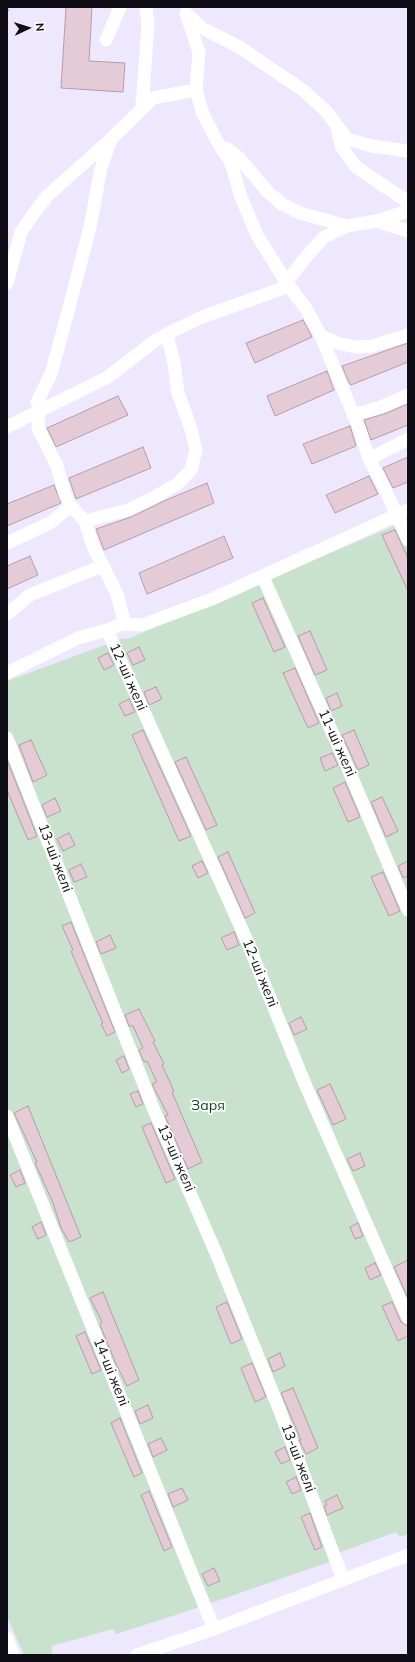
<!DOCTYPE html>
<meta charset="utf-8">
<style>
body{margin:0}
#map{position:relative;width:415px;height:1662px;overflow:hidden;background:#eee8ff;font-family:Mulish,sans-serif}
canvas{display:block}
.frame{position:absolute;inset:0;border:8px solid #0f0d15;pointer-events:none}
.north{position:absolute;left:8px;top:8px;width:40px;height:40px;-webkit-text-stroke:3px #fff;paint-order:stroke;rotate:86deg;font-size:11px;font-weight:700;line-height:16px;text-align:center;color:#0f0d15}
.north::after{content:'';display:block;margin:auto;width:14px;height:18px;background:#0f0d15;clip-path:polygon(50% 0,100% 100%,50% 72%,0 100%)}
</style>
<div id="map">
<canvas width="415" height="1662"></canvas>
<div class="frame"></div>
<div class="north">N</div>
</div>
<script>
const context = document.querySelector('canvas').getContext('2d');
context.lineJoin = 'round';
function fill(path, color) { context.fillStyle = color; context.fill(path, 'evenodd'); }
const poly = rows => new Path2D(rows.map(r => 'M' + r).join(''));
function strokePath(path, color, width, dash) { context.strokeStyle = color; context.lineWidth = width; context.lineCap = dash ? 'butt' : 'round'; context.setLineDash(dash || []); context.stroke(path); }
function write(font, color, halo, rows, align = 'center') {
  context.font = font + ' Mulish,sans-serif'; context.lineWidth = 3.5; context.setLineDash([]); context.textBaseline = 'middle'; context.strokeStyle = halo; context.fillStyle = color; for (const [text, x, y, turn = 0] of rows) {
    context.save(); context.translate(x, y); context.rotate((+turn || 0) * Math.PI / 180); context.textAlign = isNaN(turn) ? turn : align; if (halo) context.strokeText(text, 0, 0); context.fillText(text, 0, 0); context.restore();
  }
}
fill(poly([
 [408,520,408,1534,400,1537,396,1532,341,1552,332,1561,188,1611,116,1634,113,1629,52,1646,52,1654,24,1655,7,1617,7,681,121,639,130,638]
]), '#c8e2ce');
const building = poly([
 [66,7,92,7,89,61,125,63,123,92,61,88,66,7],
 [303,320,312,337,255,363,246,343,303,320],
 [408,343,408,362,351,385,349,383,342,366,408,343],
 [327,371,334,390,275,416,267,396,327,371],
 [118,396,128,415,56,447,47,428,118,396],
 [408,404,408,425,371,440,364,420,384,414,408,404],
 [350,426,356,446,312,464,303,444,350,426],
 [143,447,151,468,76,499,69,478,143,447],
 [408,457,408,482,393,488,383,468,408,457],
 [369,476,378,494,335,513,326,495,369,476],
 [207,483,214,503,104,550,96,529,131,517,164,501,207,483],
 [54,485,61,503,7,526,7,504,54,485],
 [395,530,408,558,408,591,382,535,395,530],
 [224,536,233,558,147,594,139,573,224,536],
 [30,556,38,575,7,589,7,566,30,556],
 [263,598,285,647,274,652,252,603,263,598],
 [310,631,327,670,315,675,298,636,310,631],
 [139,647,145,660,133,665,127,653,139,647],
 [108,653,114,665,104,670,98,658,108,653],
 [295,668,319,723,308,728,283,673,295,668],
 [156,687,162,699,149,705,144,692,156,687],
 [337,693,342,706,331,711,326,698,337,693],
 [129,699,135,712,125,716,119,704,129,699],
 [143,730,191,836,179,841,132,735,143,730],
 [354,730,369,765,358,770,342,735,354,730],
 [31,740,47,775,33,782,19,745,31,740],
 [332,753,338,765,325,771,320,758,332,753],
 [186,757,217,825,206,830,175,762,186,757],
 [7,760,37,836,28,840,7,790,7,760],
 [345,782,360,817,348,822,333,788,345,782],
 [382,797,398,831,386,837,371,802,382,797],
 [55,798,61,811,47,817,42,805,55,798],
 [69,833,75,845,63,851,57,839,69,833],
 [228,852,255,913,245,918,218,857,228,852],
 [202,861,208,873,198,878,192,866,202,861],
 [408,861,408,876,403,878,398,866,408,861],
 [81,864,87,877,74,882,69,870,81,864],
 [383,872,400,911,389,916,371,877,383,872],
 [71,922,115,1032,107,1036,101,1024,103,1023,80,972,71,951,73,950,62,926,71,922],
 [234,932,239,945,227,950,221,938,234,932],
 [110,935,116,948,101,954,96,942,110,935],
 [139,1009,155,1041,153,1042,164,1064,162,1065,174,1091,172,1092,202,1162,188,1169,165,1116,168,1115,152,1084,157,1082,147,1061,144,1062,139,1050,143,1048,133,1026,129,1026,125,1015,139,1009],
 [301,1017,307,1029,294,1035,289,1023,301,1017],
 [124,1056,129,1069,122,1073,116,1060,124,1056],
 [330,1084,346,1119,333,1125,317,1090,330,1084],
 [138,1091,143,1104,136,1107,130,1094,138,1091],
 [28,1106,81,1237,69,1242,61,1228,53,1203,35,1163,37,1162,14,1113,28,1106],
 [151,1123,175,1179,166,1183,142,1127,151,1123],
 [360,1153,365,1166,353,1171,347,1159,360,1153],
 [20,1170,25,1183,16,1187,10,1175,20,1170],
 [41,1222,46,1235,38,1239,32,1227,41,1222],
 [358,1223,363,1236,355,1239,350,1227,358,1223],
 [408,1260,408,1298,394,1267,408,1260],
 [375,1263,381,1275,370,1280,365,1268,375,1263],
 [103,1292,139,1380,127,1386,116,1364,100,1325,102,1322,90,1298,103,1292],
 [227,1302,242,1339,231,1344,216,1307,227,1302],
 [392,1302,401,1322,408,1326,408,1336,398,1341,382,1306,392,1302],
 [85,1332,101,1370,92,1374,76,1336,85,1332],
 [280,1353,285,1366,273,1372,268,1359,280,1353],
 [252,1363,266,1397,255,1402,241,1368,252,1363],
 [293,1388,318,1448,306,1454,299,1440,301,1440,281,1393,293,1388],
 [148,1405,153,1418,140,1424,135,1411,148,1405],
 [120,1418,142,1473,134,1477,111,1423,120,1418],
 [161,1438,167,1450,153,1457,148,1444,161,1438],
 [285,1447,290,1460,281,1464,275,1452,285,1447],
 [296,1477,301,1490,292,1494,286,1482,296,1477],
 [182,1488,188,1500,173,1507,168,1494,182,1488],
 [149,1491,172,1547,164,1551,141,1495,149,1491],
 [337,1495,343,1508,327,1515,324,1506,327,1505,325,1501,337,1495],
 [310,1513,322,1547,315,1550,301,1517,310,1513],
 [214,1568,220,1581,208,1586,202,1574,214,1568]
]);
fill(building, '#e4cbd5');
strokePath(building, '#b49da6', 1);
strokePath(poly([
 [7,12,9,7]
]), '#9691a3', 2, [3, 2]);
strokePath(poly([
 [186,13,199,52,196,90,203,114,217,141,231,163,241,197,257,235,286,282,307,310,321,336,359,428,369,459,384,487,408,540],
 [188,15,202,28,241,48,304,91,326,111,347,139,372,146,408,151],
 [106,40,120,7],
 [142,107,148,24,146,7],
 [337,127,341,146,356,167,408,202],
 [226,148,239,158,268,192,282,204,300,213,347,226],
 [376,221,408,231],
 [7,283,21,232,32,216,47,196,111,139],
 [321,336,337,343,356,347,372,346,408,335],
 [37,402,51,374,69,308,90,227,101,168,111,139,153,98,196,90],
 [39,411,38,428,57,466,65,495,71,506,85,521,93,546,117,594,123,617,123,624],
 [353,415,381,407,408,395],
 [7,427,108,377,156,340,167,334,202,317,281,289,306,257,324,237,347,226,376,221,408,211],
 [369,459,408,439],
 [85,521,128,510,153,498,177,484,191,470,196,450,191,429,178,393,174,363,167,334],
 [7,543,50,523,71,506],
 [263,577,344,759,408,910],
 [7,614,30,595,102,566],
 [107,630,244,934,305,1084,408,1318],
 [7,673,78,638,107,630,123,624,142,625,212,599,408,510],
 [7,738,154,1110,216,1253,278,1406,343,1579],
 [7,1116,214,1629],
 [7,1638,13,1655],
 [137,1655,214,1629,408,1555]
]), '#fff', 13);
write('14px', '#0f0d15', '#fff', [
 ["12-ші желі",128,677,66],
 ["11-ші желі",337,743,66],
 ["13-ші желі",55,858,69],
 ["12-ші желі",260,973,68],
 ["13-ші желі",176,1158,66],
 ["14-ші желі",111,1372,68],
 ["13-ші желі",298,1458,69]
]);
write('14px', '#0c3c1f', '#fff', [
 ["Заря",208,1106]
]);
</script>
